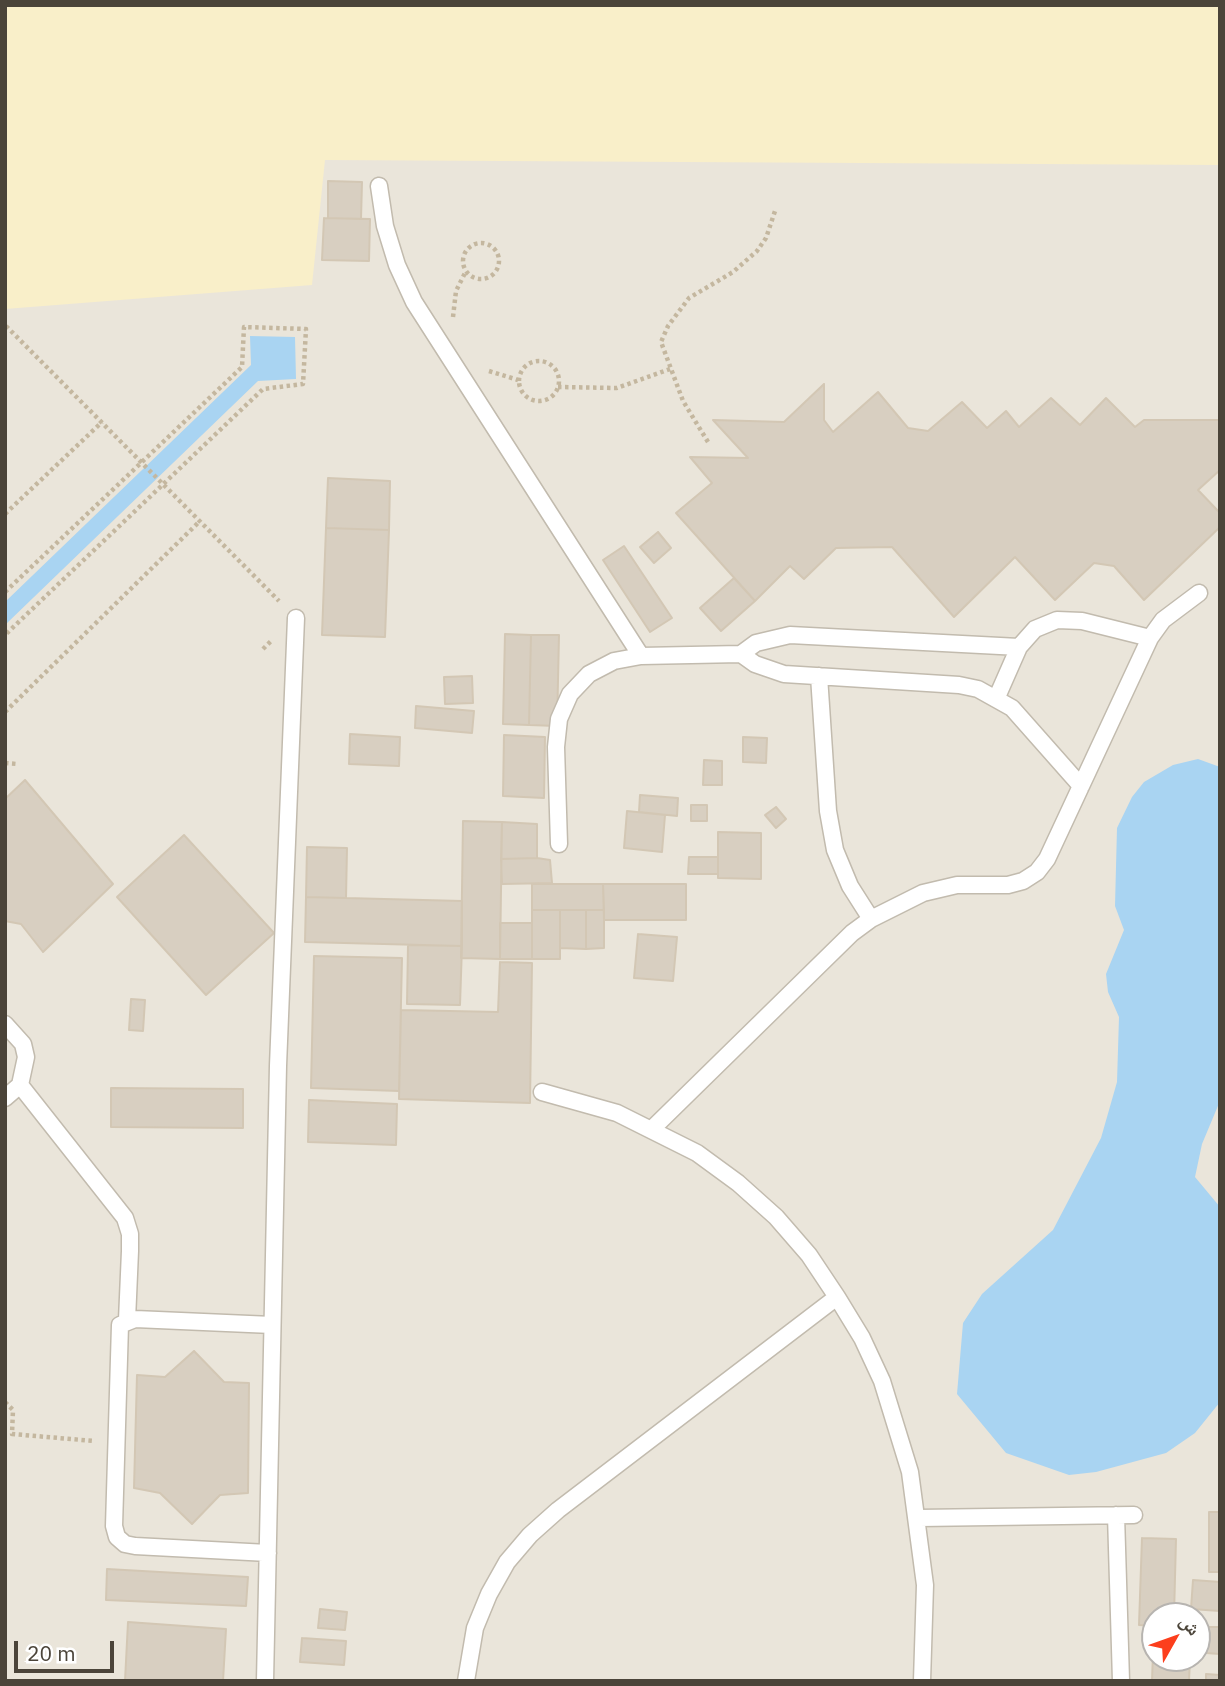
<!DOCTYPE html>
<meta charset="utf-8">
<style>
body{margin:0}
#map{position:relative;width:1225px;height:1686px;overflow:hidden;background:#f6f3ec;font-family:"IBM Plex Sans","Noto Naskh Arabic",sans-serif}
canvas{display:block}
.frame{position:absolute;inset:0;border:7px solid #4b4439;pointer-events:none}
.north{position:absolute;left:1141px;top:1602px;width:70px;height:70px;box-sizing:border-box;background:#fff;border:2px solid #b7b4b0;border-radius:50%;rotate:50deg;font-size:19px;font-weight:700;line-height:28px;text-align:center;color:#4b4439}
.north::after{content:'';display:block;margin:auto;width:24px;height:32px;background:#fc3f1d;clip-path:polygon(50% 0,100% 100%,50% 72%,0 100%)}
.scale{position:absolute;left:14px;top:1641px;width:100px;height:32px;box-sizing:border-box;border:4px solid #4b4439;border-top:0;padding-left:9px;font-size:21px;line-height:24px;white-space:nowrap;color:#4b4439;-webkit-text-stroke:5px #fff;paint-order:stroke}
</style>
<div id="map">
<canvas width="1225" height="1686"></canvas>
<div class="frame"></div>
<div class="north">ش</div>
<div class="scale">20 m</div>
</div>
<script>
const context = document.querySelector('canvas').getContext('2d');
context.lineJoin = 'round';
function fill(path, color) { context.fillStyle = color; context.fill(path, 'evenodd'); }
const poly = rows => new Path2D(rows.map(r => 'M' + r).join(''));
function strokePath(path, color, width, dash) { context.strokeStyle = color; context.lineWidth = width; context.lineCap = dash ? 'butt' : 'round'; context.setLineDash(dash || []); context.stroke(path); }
fill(poly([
 [5,5,1220,5,1220,1681,5,1681],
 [1155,1616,1197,1616,1197,1658,1155,1658]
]), '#eae5da');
fill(poly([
 [5,5,1220,5,1220,165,325,160,312,285,5,309]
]), '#f9efc9');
fill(poly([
 [250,336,295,337,296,379,258,381,5,625,5,602,251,365],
 [1198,759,1220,767,1220,1101,1202,1144,1195,1177,1220,1207,1220,1402,1195,1433,1166,1453,1096,1472,1069,1475,1006,1453,957,1394,963,1323,982,1294,1053,1230,1101,1138,1117,1082,1119,1017,1108,992,1106,974,1124,930,1115,906,1117,828,1132,797,1144,782,1173,765]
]), '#a9d4f2');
const building = poly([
 [328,181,362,182,361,219,328,218,328,181],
 [324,218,370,219,369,261,322,260,324,218],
 [824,384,824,420,833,432,878,392,908,428,928,431,962,402,987,428,1006,411,1019,427,1051,398,1080,425,1106,398,1135,427,1144,420,1220,420,1220,470,1198,490,1220,513,1220,527,1144,600,1114,566,1094,563,1055,600,1015,557,954,617,892,547,836,548,804,579,790,566,755,601,676,513,712,483,690,457,748,458,713,420,784,422,824,384],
 [328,478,390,481,389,530,326,528,328,478],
 [326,528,389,530,385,637,322,635,326,528],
 [658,532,671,548,654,563,640,547,658,532],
 [624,546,672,618,650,632,603,560,624,546],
 [734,578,755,601,721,631,700,608,734,578],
 [505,634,531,635,529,725,503,724,505,634],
 [531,635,559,635,557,726,529,725,531,635],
 [472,676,473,703,445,704,444,677,472,676],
 [416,706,474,711,472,733,415,728,416,706],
 [350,734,400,737,399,766,349,764,350,734],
 [504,735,545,737,544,798,503,796,504,735],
 [743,737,767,738,766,763,743,762,743,737],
 [704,760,722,761,722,785,703,785,704,760],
 [25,780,113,884,43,952,21,924,5,921,5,799,25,780],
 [640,795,678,798,677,816,639,812,640,795],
 [691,805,707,805,707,821,691,821,691,805],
 [776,807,786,819,776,828,765,815,776,807],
 [627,811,665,815,662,852,624,848,627,811],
 [463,821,502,822,500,959,461,958,463,821],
 [502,822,537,824,537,858,501,859,502,822],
 [718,832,761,833,761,879,718,878,718,832],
 [184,835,274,933,206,995,117,897,184,835],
 [307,847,347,848,346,898,306,897,307,847],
 [689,857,718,857,718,874,688,874,689,857],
 [537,858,550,860,552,883,502,884,501,859,537,858],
 [532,884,603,884,604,910,532,910,532,884],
 [603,884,686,884,686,920,604,920,603,884],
 [306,897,462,901,462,946,305,942,306,897],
 [532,910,560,910,560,959,532,959,532,910],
 [560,910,586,910,586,949,560,948,560,910],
 [586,910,604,910,604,948,586,949,586,910],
 [500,923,532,923,532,959,500,959,500,923],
 [638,934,677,937,673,981,634,978,638,934],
 [408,945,462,946,460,1005,407,1004,408,945],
 [314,956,402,958,399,1091,311,1088,314,956],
 [500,962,532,963,530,1103,399,1099,401,1010,498,1012,500,962],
 [131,999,145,1000,143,1031,129,1030,131,999],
 [111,1088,243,1089,243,1128,111,1127,111,1088],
 [309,1100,397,1104,396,1145,308,1142,309,1100],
 [194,1351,224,1382,249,1383,248,1493,220,1495,192,1524,160,1493,134,1488,137,1375,165,1377,194,1351],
 [1209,1512,1220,1512,1220,1572,1209,1572,1209,1512],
 [1142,1538,1176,1539,1174,1616,1155,1616,1155,1626,1139,1625,1142,1538],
 [107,1569,248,1577,246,1606,106,1600,107,1569],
 [1193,1580,1220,1582,1220,1611,1191,1609,1193,1580],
 [320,1609,347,1612,345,1630,318,1628,320,1609],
 [128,1622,226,1629,223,1681,125,1681,128,1622],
 [1154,1625,1155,1658,1190,1658,1189,1681,1152,1681,1154,1625],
 [1207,1627,1220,1627,1220,1654,1206,1653,1207,1627],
 [302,1638,346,1641,344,1665,300,1662,302,1638],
 [1206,1674,1220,1675,1220,1681,1206,1681,1206,1674]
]);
fill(building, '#d8cfc1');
strokePath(building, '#d3c7b4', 2);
const service = poly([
 [379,186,385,226,397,265,414,302,641,656],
 [741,654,755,664,784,674,959,685,978,689,1012,708,1081,786],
 [819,676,828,811,835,850,850,886,871,919],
 [997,697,1019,647,1035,629,1057,620,1082,621,1150,638],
 [559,844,556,747,559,719,570,694,589,674,614,661,641,656,741,654,756,643,790,635,1019,647],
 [5,1024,23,1044,26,1057,20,1085,5,1098],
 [20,1085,125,1218,130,1234,130,1251,127,1320],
 [542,1092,617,1113,697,1153,738,1183,776,1217,809,1255,837,1297,862,1338,882,1381,910,1472,925,1585,922,1681],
 [653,1128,852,933,871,919,923,893,957,885,1008,885,1023,881,1037,872,1047,859,1150,638,1163,620,1199,593],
 [1116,1515,1121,1681],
 [919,1518,1134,1515],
 [268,1553,135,1546,125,1544,117,1537,114,1526,120,1325,135,1319,272,1325],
 [265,1681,278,1066,296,618],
 [466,1681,475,1628,489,1594,507,1562,530,1535,558,1510,837,1297]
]);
strokePath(service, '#c2bbae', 19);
strokePath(poly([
 '463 261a18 18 0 1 1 36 0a18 18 0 1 1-36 0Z',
 [453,317,456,291,466,271],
 [6,326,279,601],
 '519 381a20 20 0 1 1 40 0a20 20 0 1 1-40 0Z',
 [489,371,518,380],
 [558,387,617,388,670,369],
 [708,442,683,401,661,342,668,326,689,298,733,272,757,251,766,238,776,208],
 [5,514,102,422],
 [5,592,242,367,244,327,306,329,303,384,263,389,5,635],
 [263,649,271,641],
 [5,712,200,521],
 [5,763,17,764],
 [5,1402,13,1410,12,1434,94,1441]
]), '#c4b79f', 4.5, [3.5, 3.5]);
strokePath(service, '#fff', 16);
</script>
